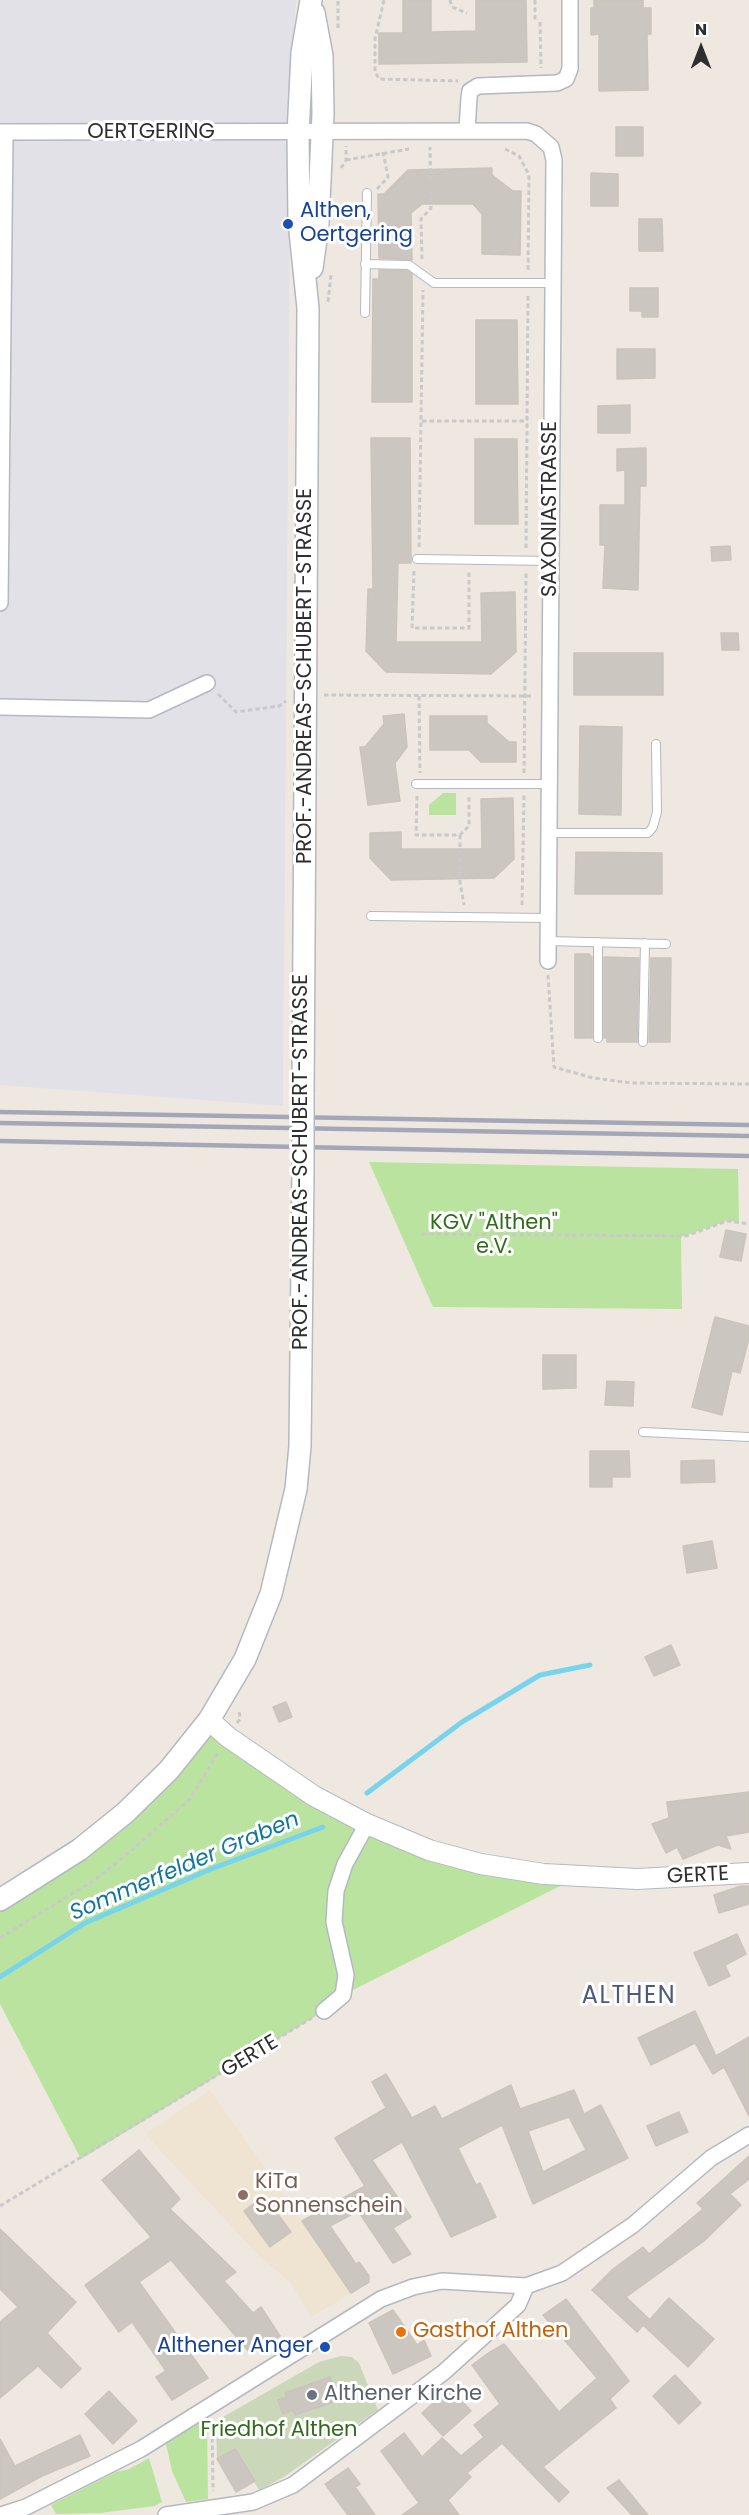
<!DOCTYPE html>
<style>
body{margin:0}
#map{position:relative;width:749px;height:2515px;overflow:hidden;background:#efe8e1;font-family:Poppins,sans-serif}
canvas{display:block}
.north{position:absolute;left:671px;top:18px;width:60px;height:60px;-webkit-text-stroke:4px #fff;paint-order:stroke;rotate:0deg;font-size:16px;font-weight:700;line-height:24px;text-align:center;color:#2e2e2e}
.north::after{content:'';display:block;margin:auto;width:21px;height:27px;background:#2e2e2e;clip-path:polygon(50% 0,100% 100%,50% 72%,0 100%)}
</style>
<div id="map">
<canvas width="749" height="2515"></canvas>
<div class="north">N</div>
</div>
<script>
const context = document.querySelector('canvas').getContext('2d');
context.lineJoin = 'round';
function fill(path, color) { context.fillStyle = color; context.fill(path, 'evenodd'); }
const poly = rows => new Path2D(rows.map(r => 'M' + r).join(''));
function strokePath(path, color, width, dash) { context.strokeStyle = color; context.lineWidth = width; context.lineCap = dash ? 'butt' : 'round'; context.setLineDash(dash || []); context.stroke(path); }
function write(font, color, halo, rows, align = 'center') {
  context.font = font + ' Poppins,sans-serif'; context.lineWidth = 6; context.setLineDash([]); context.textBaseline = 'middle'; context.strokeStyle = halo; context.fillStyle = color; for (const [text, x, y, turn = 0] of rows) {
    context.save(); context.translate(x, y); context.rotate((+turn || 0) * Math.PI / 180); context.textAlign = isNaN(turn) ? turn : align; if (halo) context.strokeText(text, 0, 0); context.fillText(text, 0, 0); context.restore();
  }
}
fill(poly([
 [0,0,296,0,291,84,283,1106,0,1085]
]), '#e3e1e8');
fill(poly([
 [210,2090,352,2293,311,2317,290,2282,259,2256,145,2134]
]), '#efe4d2');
fill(poly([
 [443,793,456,793,456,815,429,815,429,805],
 [369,1162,738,1169,739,1222,727,1221,681,1237,682,1309,433,1307],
 [209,1720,228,1737,429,1849,578,1877,343,1995,324,2011,81,2159,0,2004,0,1900,79,1850],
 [207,2417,208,2499,186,2502,172,2471,166,2444],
 [149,2458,162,2502,155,2506,100,2513,56,2514,51,2505,116,2472,129,2469]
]), '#bae3a0');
fill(poly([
 [341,2356,352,2357,359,2363,378,2410,284,2477,259,2490,235,2449,217,2459,216,2421,319,2362]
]), '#cad8b9');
strokePath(poly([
 [367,1793,462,1722,540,1675,590,1665],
 [0,1977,85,1923,211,1869,323,1827]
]), '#78d4ed', 5);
const building = poly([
 [403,0,431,0,431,32,476,31,476,0,526,0,527,62,379,64,379,33,403,33,403,0],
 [594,0,643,0,643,8,651,8,651,34,647,34,648,90,599,91,599,34,591,35,591,8,594,8,594,0],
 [616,127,643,127,643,156,616,156,616,127],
 [492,168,492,175,513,191,521,191,520,255,482,254,482,214,473,204,422,204,411,213,412,260,379,258,378,194,384,194,408,170,492,168],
 [591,173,618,174,618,206,591,206,591,173],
 [639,219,662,219,663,251,639,251,639,219],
 [379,270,407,271,412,274,412,402,372,402,373,279,379,279,379,270],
 [630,288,658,288,658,317,642,317,642,311,630,311,630,288],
 [476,320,517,320,518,404,476,404,476,320],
 [617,349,655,349,655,378,617,379,617,349],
 [630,405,630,433,598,433,598,406,630,405],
 [371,438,410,438,411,563,398,563,396,642,482,642,481,593,515,592,516,652,491,674,386,672,366,651,368,589,373,589,371,438],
 [475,439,517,439,518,524,475,524,475,439],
 [646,448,646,486,640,486,638,590,603,588,605,545,600,545,600,505,625,505,625,470,617,471,617,449,646,448],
 [730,546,731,560,712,561,711,547,730,546],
 [721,633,738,633,739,650,722,650,721,633],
 [574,653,663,653,663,695,574,695,574,653],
 [404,714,407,747,395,763,400,801,368,805,360,747,365,747,384,724,383,716,404,714],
 [430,716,487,716,487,723,509,742,516,742,516,762,481,762,469,750,430,750,430,716],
 [580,726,622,727,621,815,579,814,580,726],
 [513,798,514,859,494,878,391,880,370,858,370,833,401,832,401,849,482,849,481,799,513,798],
 [576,852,662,853,662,894,575,894,576,852],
 [575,954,589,954,592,957,592,1038,575,1038,575,954],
 [604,957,639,958,637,1042,607,1042,607,1038,604,1038,604,957],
 [651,958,671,958,670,1042,649,1042,651,958],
 [726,1230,746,1234,741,1261,720,1257,726,1230],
 [715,1317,749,1326,749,1338,740,1373,732,1371,722,1415,692,1407,715,1317],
 [543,1355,576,1355,576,1388,543,1389,543,1355],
 [607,1381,634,1382,633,1406,605,1405,607,1381],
 [590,1451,629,1451,630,1477,612,1477,612,1487,590,1487,590,1451],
 [714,1460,715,1482,681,1483,681,1461,714,1460],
 [712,1541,717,1568,687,1573,683,1546,712,1541],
 [671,1645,680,1665,654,1676,645,1657,671,1645],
 [286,1702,292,1717,279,1722,273,1707,286,1702],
 [749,1792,749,1832,726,1836,731,1849,718,1845,683,1859,677,1847,666,1853,652,1824,669,1818,667,1802,749,1792],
 [741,1886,749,1886,749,1904,719,1913,714,1895,741,1886],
 [737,1934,746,1954,725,1965,730,1976,709,1986,694,1953,737,1934],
 [695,2011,716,2056,749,2037,749,2116,724,2067,713,2074,695,2043,651,2065,638,2038,695,2011],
 [386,2074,412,2118,435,2106,442,2119,511,2085,520,2109,574,2090,584,2114,601,2105,628,2158,533,2204,502,2125,458,2148,476,2185,480,2183,496,2217,451,2237,402,2142,372,2160,411,2217,393,2228,411,2254,393,2263,358,2211,330,2226,356,2264,359,2262,369,2276,369,2282,351,2293,302,2221,365,2186,335,2138,386,2108,372,2082,386,2074],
 [569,2117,586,2150,543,2172,528,2131,569,2117],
 [679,2112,688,2132,656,2146,647,2126,679,2112],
 [139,2150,180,2199,170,2209,236,2272,224,2281,253,2313,261,2307,280,2336,251,2354,171,2260,139,2282,208,2378,172,2400,156,2377,166,2371,132,2322,119,2332,85,2285,151,2237,102,2180,139,2150],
 [749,2156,749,2179,730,2194,741,2205,704,2241,626,2297,649,2319,637,2332,592,2290,613,2269,643,2247,649,2254,703,2209,697,2203,749,2156],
 [264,2196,291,2232,270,2247,244,2211,264,2196],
 [0,2229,76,2302,47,2333,81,2369,61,2388,38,2366,0,2398,0,2322,18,2307,0,2289,0,2229],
 [669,2298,714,2339,688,2367,644,2326,669,2298],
 [566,2299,629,2381,610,2399,616,2408,543,2467,569,2492,559,2502,502,2443,467,2473,471,2477,448,2500,459,2515,402,2515,419,2503,381,2451,404,2433,422,2457,442,2438,461,2456,484,2437,474,2425,500,2404,472,2365,487,2354,504,2344,559,2412,597,2378,543,2315,566,2299],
 [393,2310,417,2345,424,2340,431,2356,393,2374,369,2323,393,2310],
 [675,2375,701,2403,679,2424,653,2396,675,2375],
 [330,2377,336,2395,333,2396,334,2402,295,2415,293,2410,283,2414,278,2400,287,2397,285,2393,330,2377],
 [450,2388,471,2411,443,2436,422,2413,450,2388],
 [109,2391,137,2421,113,2444,85,2414,109,2391],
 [80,2435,90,2456,42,2476,0,2499,0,2439,15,2466,80,2435],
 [235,2449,255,2481,236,2492,217,2459,235,2449],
 [348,2468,360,2484,355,2487,375,2515,348,2515,325,2484,348,2468],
 [619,2480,648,2515,632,2515,607,2488,619,2480]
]);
fill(building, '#cbc6bf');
strokePath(building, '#cbc4ba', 1.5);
const service = poly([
 [365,264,409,265,434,283,553,283],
 [365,313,367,193],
 [417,559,551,561],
 [416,784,549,784],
 [548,833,648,833,653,827,657,812,656,744],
 [371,916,548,918],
 [548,941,666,944],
 [598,1038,598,942],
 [643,1042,645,943],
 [643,1432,749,1437]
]);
const minor = poly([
 [467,130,469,98,470,91,478,86,557,83,566,79,570,69,570,0],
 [0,132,527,131,536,134,551,147,554,160,548,961],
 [0,603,5,132],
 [0,707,149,710,207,683],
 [324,2011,343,1995,346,1975,334,1922,336,1891,345,1864,367,1824],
 [1,2515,26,2507,141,2449,381,2299,413,2287,442,2281,526,2286,562,2273,633,2225,711,2158,749,2135],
 [166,2515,253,2502,293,2485,444,2372,518,2305,526,2286]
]);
const tertiary = poly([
 [209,1720,228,1737,314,1796,367,1824,429,1850,481,1864,544,1874,637,1879,749,1873]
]);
const secondary = poly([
 [312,268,318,224,323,114,322,56,314,13],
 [303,1095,308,308,299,222,298,134,302,53,311,0],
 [0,1900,79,1850,125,1813,169,1770,209,1720,245,1659,271,1594,296,1489,300,1446,303,1171]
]);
strokePath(service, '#b4b8c1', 10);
strokePath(minor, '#b4b8c1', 18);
strokePath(tertiary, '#b4b8c1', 22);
strokePath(secondary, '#b4b8c1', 24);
strokePath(poly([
 [384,0,375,39,375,71,379,79,458,81],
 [450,0,452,7,467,13],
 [535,0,535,22],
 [540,22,541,68],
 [338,28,338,0],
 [505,149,519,156,529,175,528,272],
 [346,160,409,149],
 [341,168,346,160,346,146],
 [377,189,388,177,383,152],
 [422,259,421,219,431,208,430,147],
 [328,302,331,275],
 [422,421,527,421],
 [419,547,423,290],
 [526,548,528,294],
 [414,571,412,628,469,628,469,570],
 [218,694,236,712,279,706,286,701],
 [324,695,533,696],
 [419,696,420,773],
 [524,773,526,573],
 [417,796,416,835,460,835,469,826,469,795],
 [460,835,460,882,464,905],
 [522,905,524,795],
 [548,975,554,1067,593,1078,632,1083,749,1084],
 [422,1234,686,1236,727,1221,749,1224],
 [237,1723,240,1719,239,1709],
 [0,1938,93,1881,119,1861,190,1799,219,1751],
 [0,2206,312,2018],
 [212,2423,213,2491]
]), '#c9c9c9', 3, [4.5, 3]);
strokePath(service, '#fff', 8);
strokePath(minor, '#fff', 15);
strokePath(tertiary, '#fff', 20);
strokePath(secondary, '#fff', 21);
strokePath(poly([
 [0,1112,749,1125],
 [0,1123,749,1136],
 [0,1141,749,1156]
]), '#a3a7b7', 4.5);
const secondaryBridge = poly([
 [303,1171,303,1095]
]);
strokePath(secondaryBridge, '#b4b8c1', 24, []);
strokePath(secondaryBridge, '#fff', 21);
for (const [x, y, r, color] of [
 [288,224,6,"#1a4fb4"],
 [243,2195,6,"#8d6e63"],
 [401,2332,6,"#e8710a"],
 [325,2347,6,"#1a4fb4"],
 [312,2395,6,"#6b7280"]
]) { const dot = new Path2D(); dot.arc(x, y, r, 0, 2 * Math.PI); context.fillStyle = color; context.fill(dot); strokePath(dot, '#fff', 2); }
write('21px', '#2e2e2e', '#fff', [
 ["OERTGERING",151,133],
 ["SAXONIASTRASSE",551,509,-90],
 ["PROF.-ANDREAS-SCHUBERT-STRASSE",306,676,-90],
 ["PROF.-ANDREAS-SCHUBERT-STRASSE",302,1162,-90],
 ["GERTE",698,1876,-3],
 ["GERTE",250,2057,-31]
]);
write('21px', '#164399', '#fff', [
 ["Althen,",300,212],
 ["Oertgering",300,236],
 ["Althener Anger",313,2347,"right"]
], 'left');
write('21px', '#316c1d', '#fff', [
 ["KGV \"Althen\"",494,1224],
 ["e.V.",494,1248],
 ["Friedhof Althen",279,2431]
]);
write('21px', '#785e54', '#fff', [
 ["KiTa",255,2183],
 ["Sonnenschein",255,2207]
], 'left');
write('21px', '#c56008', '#fff', [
 ["Gasthof Althen",413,2332]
], 'left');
write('21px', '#5b616d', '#fff', [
 ["Althener Kirche",324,2395]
], 'left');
write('italic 22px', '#11769f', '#fff', [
 ["Sommerfelder Graben",185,1867,-23]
]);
context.letterSpacing = '1.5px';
write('24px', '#4e597f', '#fff', [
 ["ALTHEN",629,1997]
]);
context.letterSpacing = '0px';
</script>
